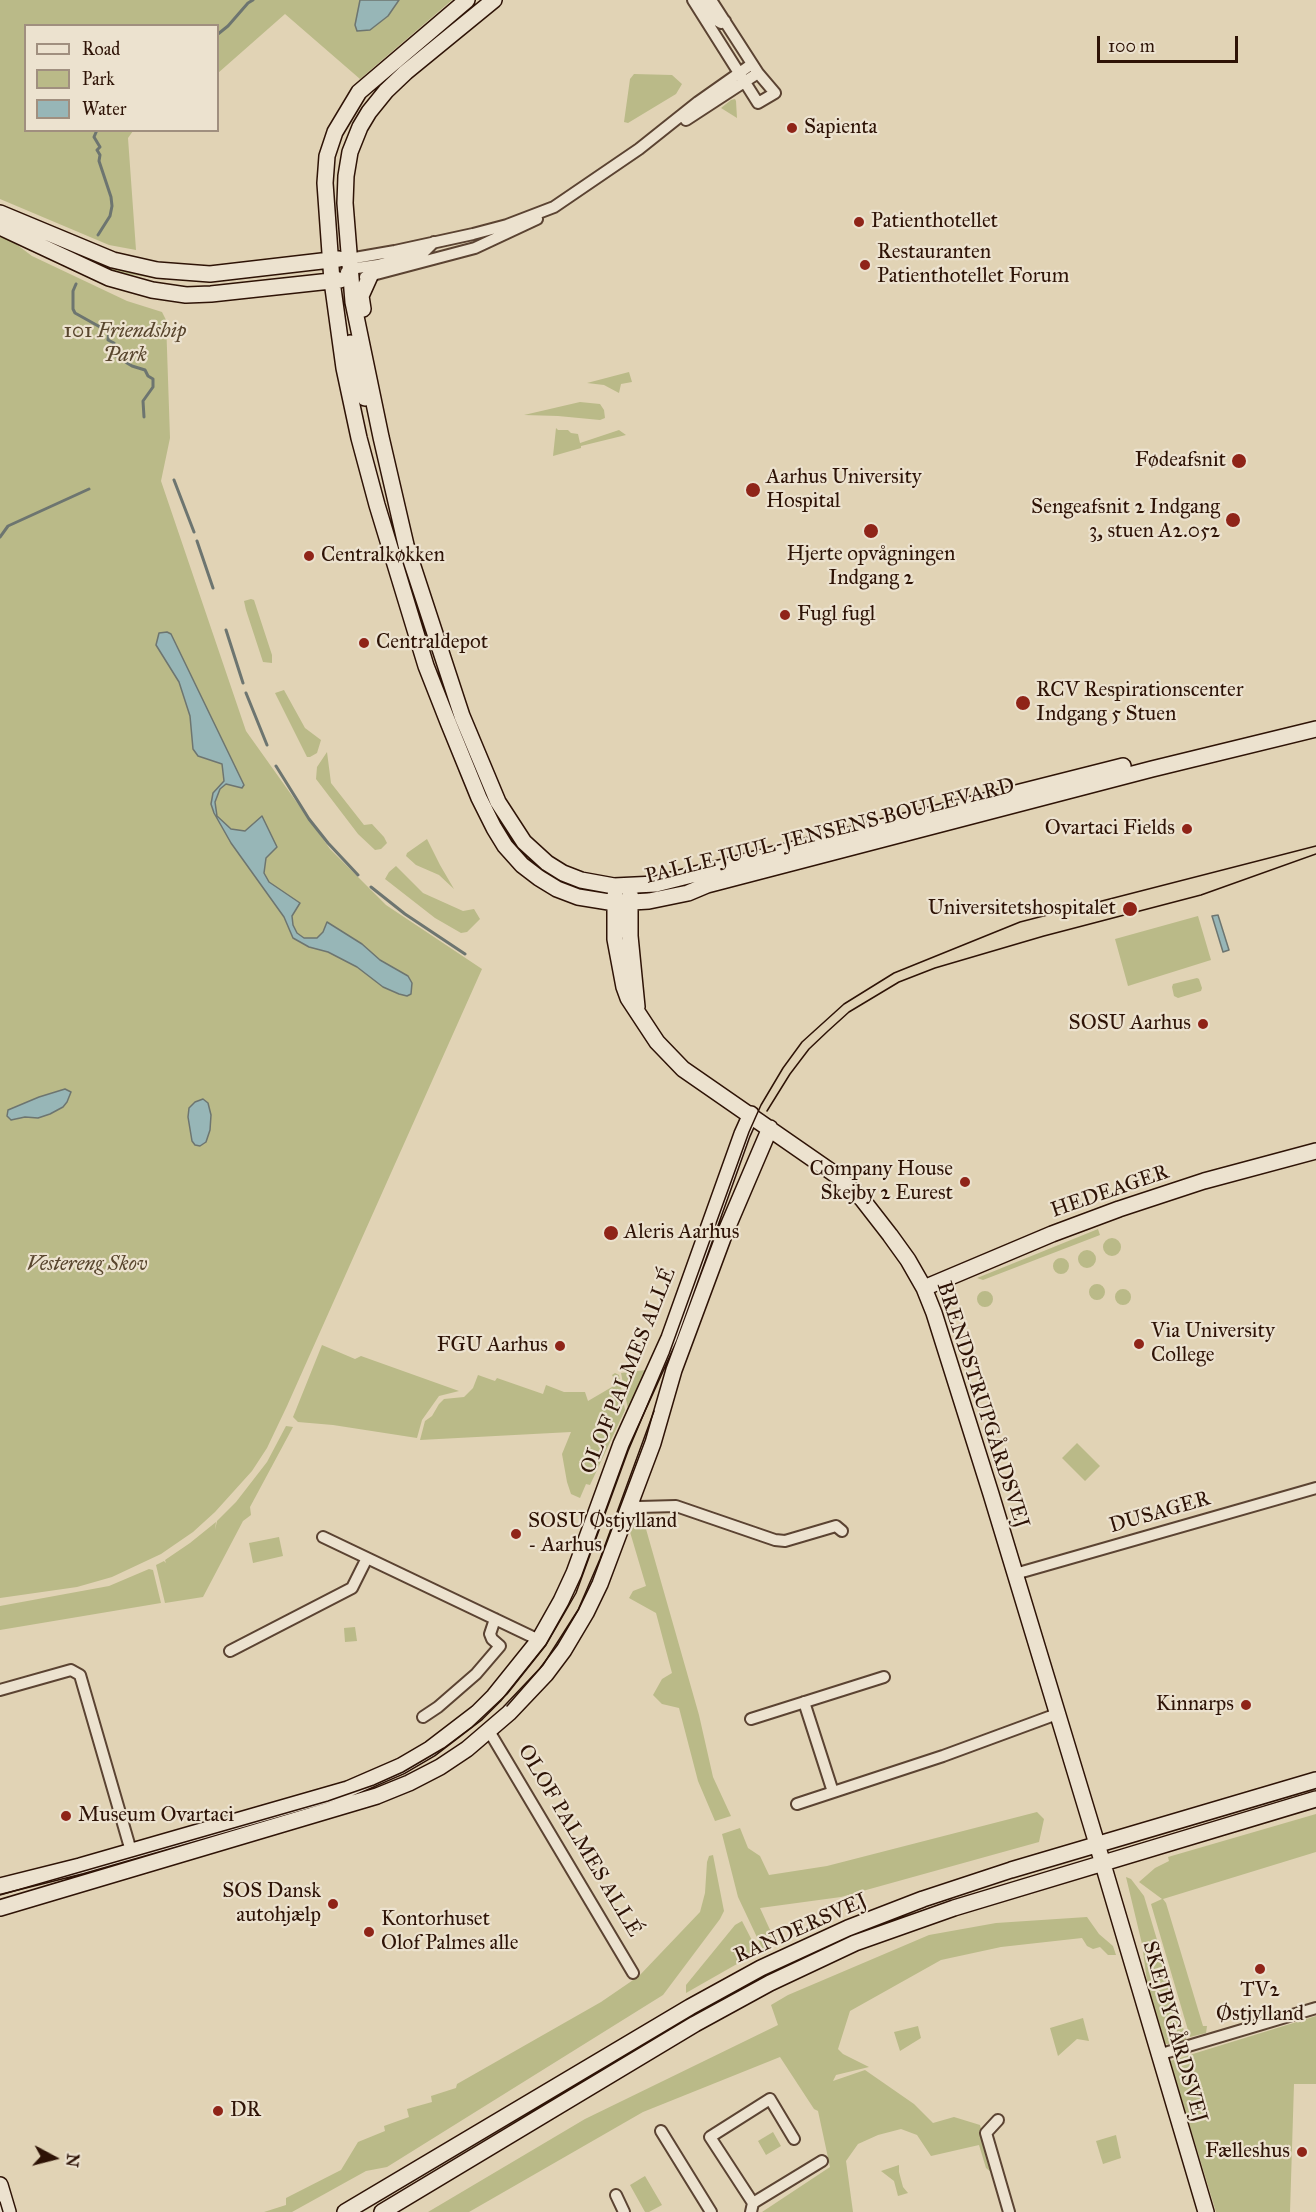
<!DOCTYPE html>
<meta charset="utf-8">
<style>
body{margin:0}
#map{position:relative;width:1316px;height:2212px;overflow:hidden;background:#e1d3b5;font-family:"IM FELL Great Primer",serif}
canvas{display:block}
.legend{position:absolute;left:24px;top:24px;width:195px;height:108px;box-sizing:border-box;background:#ece2cf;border:2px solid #a08f7f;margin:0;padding:8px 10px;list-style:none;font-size:18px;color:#2e1306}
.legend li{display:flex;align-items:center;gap:12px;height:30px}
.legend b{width:30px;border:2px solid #a08f7f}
.north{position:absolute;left:24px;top:2128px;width:60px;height:60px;-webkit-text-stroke:4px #ece2cf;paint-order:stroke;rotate:97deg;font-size:16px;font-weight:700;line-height:24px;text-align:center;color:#2e1306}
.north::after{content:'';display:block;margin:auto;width:21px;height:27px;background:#2e1306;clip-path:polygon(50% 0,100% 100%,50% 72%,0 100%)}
.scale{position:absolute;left:1097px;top:36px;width:141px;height:27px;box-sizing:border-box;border:3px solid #2e1306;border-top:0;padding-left:8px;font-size:18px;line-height:21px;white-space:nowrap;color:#2e1306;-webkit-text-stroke:4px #ece2cf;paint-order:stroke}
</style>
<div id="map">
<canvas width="1316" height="2212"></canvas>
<ul class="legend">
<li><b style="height:8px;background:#ece2cf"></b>Road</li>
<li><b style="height:16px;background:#baba88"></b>Park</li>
<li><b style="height:16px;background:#97b6b7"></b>Water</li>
</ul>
<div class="north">N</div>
<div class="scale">100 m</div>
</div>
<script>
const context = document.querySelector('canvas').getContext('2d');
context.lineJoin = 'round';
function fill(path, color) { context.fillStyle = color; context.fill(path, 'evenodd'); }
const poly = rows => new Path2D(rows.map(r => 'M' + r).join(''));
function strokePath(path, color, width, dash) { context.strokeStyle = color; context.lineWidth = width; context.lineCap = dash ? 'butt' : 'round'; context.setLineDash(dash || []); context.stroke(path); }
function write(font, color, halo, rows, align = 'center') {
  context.font = font + ' "IM FELL Great Primer",serif'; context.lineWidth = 4.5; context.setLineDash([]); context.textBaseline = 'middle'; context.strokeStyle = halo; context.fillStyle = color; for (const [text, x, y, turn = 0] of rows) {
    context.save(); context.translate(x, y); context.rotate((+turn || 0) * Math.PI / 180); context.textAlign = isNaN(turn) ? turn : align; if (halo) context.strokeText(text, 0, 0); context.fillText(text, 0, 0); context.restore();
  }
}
fill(poly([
 [0,0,360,0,357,31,370,30,388,16,399,0,452,0,360,79,285,14,218,73,218,26,26,26,26,130,133,131,128,138,136,250,109,245,0,199],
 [634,74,672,75,682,84,676,94,628,123,624,122,630,79],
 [735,99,736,101,737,118,721,108,731,100],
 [0,219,166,278,166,280,109,271],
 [0,237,12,241,32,256,127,301,162,312,166,320,170,438,161,481,246,731,330,849,386,905,482,969,287,1406,267,1448,252,1471,215,1512,193,1532,161,1554,112,1577,77,1587,0,1598],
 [54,1092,38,1118,25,1117,10,1120,7,1116,9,1110],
 [629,372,632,382,621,384,619,393,604,385,587,383],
 [580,402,600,404,604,410,605,418,600,420,558,416,524,415],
 [556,428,558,430,568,430,571,433,578,434,580,443,619,430,626,435,581,446,581,448,553,456],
 [251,599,254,600,272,655,272,663,263,662,246,610,244,601],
 [284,690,305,728,321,740,317,753,310,757,307,757,275,693],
 [327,752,331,783,364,825,372,824,384,837,387,843,381,849,375,850,358,834,316,779,317,767],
 [427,839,440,865,454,889,439,875,416,865,406,856,407,853],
 [396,866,423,893,463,911,474,909,480,919,467,932,461,933,435,918,385,879,389,872],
 [1198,916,1211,960,1128,986,1115,939],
 [1197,978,1199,979,1202,988,1201,991,1178,998,1174,996,1172,987,1173,984],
 [1098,1229,1100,1235,983,1280,977,1278],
 '1103 1247a9 9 0 1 1 18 0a9 9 0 1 1-18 0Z',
 '1078 1259a9 9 0 1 1 18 0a9 9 0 1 1-18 0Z',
 '1053 1266a8 8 0 1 1 16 0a8 8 0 1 1-16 0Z',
 '1089 1292a8 8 0 1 1 16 0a8 8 0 1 1-16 0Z',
 '1115 1297a8 8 0 1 1 16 0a8 8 0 1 1-16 0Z',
 '977 1299a8 8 0 1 1 16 0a8 8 0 1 1-16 0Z',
 [322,1345,355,1359,361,1356,459,1391,439,1396,422,1420,417,1438,333,1425,298,1422,293,1417],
 [646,1370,628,1409,621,1373],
 [615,1373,619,1375,625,1410,590,1485,586,1484,580,1498,571,1494,567,1482,562,1454,571,1432,420,1440,425,1421,432,1416,439,1404,444,1399,464,1397,473,1388,478,1375,495,1381,497,1378,543,1394,546,1385,564,1392,585,1392,588,1401,617,1384,612,1375],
 [286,1426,293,1427,250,1507,251,1515,243,1521,203,1597,165,1603,156,1565,164,1561,166,1563,165,1560,190,1543,216,1522,215,1530,217,1521,236,1502,267,1462],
 [1077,1443,1100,1466,1085,1481,1062,1458],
 [636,1513,642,1515,699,1715,713,1777,731,1816,715,1821,698,1781,679,1708,662,1704,653,1695,662,1679,672,1673,656,1613,629,1598,633,1591,646,1586,630,1532],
 [279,1537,283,1556,253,1563,249,1543],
 [149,1569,153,1570,161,1603,0,1630,0,1606,109,1586],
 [355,1627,357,1641,345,1642,344,1628],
 [1037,1812,1044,1819,1039,1842,841,1897,760,1908,776,1943,763,1950,738,1897,722,1834,740,1828,748,1848,760,1856,769,1875,827,1866],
 [1316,1814,1316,1852,1163,1899,1166,1903,1203,2026,1207,2026,1206,2033,1190,2037,1151,1904,1162,1899,1139,1882,1155,1868,1169,1861,1168,1857],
 [713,1855,724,1911,720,1919,663,1995,387,2167,366,2171,292,2212,264,2212,286,2205,286,2198,341,2170,358,2142,385,2131,384,2126,409,2117,407,2109,432,2102,431,2096,456,2088,457,2084,601,2002,639,1976,700,1912,705,1893,707,1862,709,1856],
 [1126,1877,1131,1879,1144,1896,1187,2041,1172,2045,1163,2043,1149,1996,1142,1944],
 [1087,1917,1099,1934,1113,1946,1116,1955,1108,1955,1100,1947,1093,1949,1087,1946,1082,1938,1001,1947,941,1960,850,2011,838,2049,843,2054,869,2067,836,2075,833,2081,865,2070,914,2104,933,2123,954,2117,980,2125,995,2175,986,2168,979,2145,931,2156,917,2135,901,2129,878,2135,858,2144,846,2161,853,2212,762,2212,830,2167,818,2111,814,2109,780,2057,643,2112,469,2212,428,2212,585,2119,778,2025,771,2005,788,1995,929,1935,996,1923],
 [742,1921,758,1952,686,1993,686,1985,735,1925],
 [1316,2016,1316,2084,1294,2084,1290,2212,1216,2212,1170,2061],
 [1083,2018,1089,2041,1077,2039,1058,2056,1050,2028],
 [918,2026,921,2038,900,2051,894,2032],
 [773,2132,781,2146,766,2155,758,2141],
 [1116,2135,1121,2158,1103,2164,1096,2141],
 [899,2165,899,2172,903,2187,908,2193,898,2196,894,2181,881,2171],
 [645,2176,662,2205,649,2212,645,2212,630,2185]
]), '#baba88');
const water = poly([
 [360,0,399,0,388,16,370,30,357,31,355,25,360,0],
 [167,632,171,634,244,785,242,788,226,784,220,789,215,802,217,816,231,829,245,831,262,816,277,847,266,858,264,873,269,882,300,903,292,916,293,925,297,933,304,938,317,938,323,932,327,922,362,944,380,960,408,976,412,983,411,994,407,996,399,994,383,987,357,967,328,952,309,947,293,938,284,917,231,843,214,813,211,804,213,793,224,781,222,764,198,756,193,749,190,716,179,682,156,645,159,633,167,632],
 [1218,915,1229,950,1223,952,1212,916,1218,915],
 [65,1089,71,1092,67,1102,63,1107,50,1114,38,1118,25,1117,11,1120,7,1116,8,1110,39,1097,65,1089],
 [203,1099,208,1103,211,1115,210,1130,206,1142,200,1146,195,1145,192,1141,188,1117,189,1108,195,1102,203,1099]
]);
fill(water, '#97b6b7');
strokePath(water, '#6d7570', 1.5);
strokePath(poly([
 [218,34,228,26,248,3,253,0],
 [97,130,94,137,100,147,97,150,100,155,99,161,111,197,112,206,110,216,98,235],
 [76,284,73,291,73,309,75,313,109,332,108,340,114,343,111,350,112,354,132,366,145,370,148,376,153,379,153,387,143,401,144,417],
 [174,480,194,532],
 [0,537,8,526,89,489],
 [197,541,213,588],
 [226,630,243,683],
 [246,693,267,745],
 [276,766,309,819,328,843,358,875],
 [371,887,405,914,465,954]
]), '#6d7570', 3);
const street = poly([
 [693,0,758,103,775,93,758,73,711,0],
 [701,0,716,20,721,23,725,21],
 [686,120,758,73],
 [349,259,395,251,473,234,507,225,554,207,639,149,698,102,752,64],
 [346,272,350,269,378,265,424,252,434,242],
 [365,277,475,248,537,219],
 [630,1505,640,1507,676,1506,775,1540,785,1541,836,1526,842,1531],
 [323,1537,539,1640],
 [1015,1574,1316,1488],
 [230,1651,352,1588,367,1558],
 [0,1690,71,1670,80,1675,131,1851],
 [804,1702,833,1792],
 [423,1717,438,1707,476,1674,500,1646,492,1639,490,1634,495,1619],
 [751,1719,884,1677],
 [489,1731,633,1973],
 [797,1804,943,1756,1057,1714],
 [1158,2055,1316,2008],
 [998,2120,986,2133,1009,2212],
 [661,2131,711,2212],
 [616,2195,624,2212],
 [753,2203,822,2161],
 [751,2212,753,2203,710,2137,770,2099,794,2139]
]);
const secondary = poly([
 [467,0,359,92,335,132,327,156,325,183,332,281,344,368,359,438,377,505,426,666,448,722,479,798,494,828,505,846,522,865,539,878,557,889,578,897,615,903,649,901,688,893,707,885,1152,769,1316,729],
 [494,0,406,72,386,91,369,112,360,127,350,152,346,176,345,203,353,302,381,437,406,545,462,716,498,802,524,842,547,863,563,873,581,880,614,886,656,884,1123,766],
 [0,213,113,260,157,270,210,274,339,259],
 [0,227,109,278,152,290,186,295,211,294,340,280],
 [363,309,361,296,370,276],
 [350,343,359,386,365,398],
 [630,893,630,936,637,1007],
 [615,895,615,939,624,987,628,998,657,1042,683,1069,836,1175,862,1199,890,1235,908,1260,924,1288,934,1313,991,1494,1097,1844,1206,2212],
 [924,1288,1052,1234,1119,1209,1204,1181,1316,1151],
 [0,1886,80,1866,348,1789,401,1766,430,1749,477,1713,494,1696,539,1640,561,1601,574,1573,621,1444,669,1338,742,1134,751,1114],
 [0,1908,377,1796,409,1783,440,1767,467,1749,509,1713,546,1674,564,1650,586,1613,600,1584,653,1443,674,1370,723,1238,770,1128],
 [0,2185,8,2212],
 [345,2212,690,2007,761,1968,848,1928,923,1899,1011,1870,1316,1780],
 [382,2212,695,2024,770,1983,855,1943,954,1908,1316,1799]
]);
strokePath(street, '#5b4332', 14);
strokePath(secondary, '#2e1306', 18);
strokePath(street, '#ece2cf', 10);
strokePath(secondary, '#ece2cf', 15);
strokePath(poly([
 [767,1111,790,1074,809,1049,828,1031,849,1012,899,982,935,968,1044,936,1201,895,1316,854],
 [507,1706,543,1665,578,1610,600,1559,654,1411],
 [0,1895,328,1801,374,1785,403,1772,444,1748,472,1727,507,1694,546,1645,576,1593,628,1451,669,1354,749,1132,761,1105,783,1068,802,1042,844,1004,894,973,1020,922,1316,846],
 [0,2202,3,2212]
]), '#2e1306', 1.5);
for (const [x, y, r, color] of [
 [792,128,6,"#8f2418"],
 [859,222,6,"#8f2418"],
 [865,265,6,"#8f2418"],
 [1239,461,8,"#8f2418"],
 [753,490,8,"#8f2418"],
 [1233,520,8,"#8f2418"],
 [871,531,8,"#8f2418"],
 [309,556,6,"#8f2418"],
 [785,615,6,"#8f2418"],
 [364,643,6,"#8f2418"],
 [1023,703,8,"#8f2418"],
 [1187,829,6,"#8f2418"],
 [1130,909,8,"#8f2418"],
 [1203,1024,6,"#8f2418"],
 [965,1182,6,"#8f2418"],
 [611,1233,8,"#8f2418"],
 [1139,1344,6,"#8f2418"],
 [560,1346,6,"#8f2418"],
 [516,1534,6,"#8f2418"],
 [1246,1705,6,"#8f2418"],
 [66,1816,6,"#8f2418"],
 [333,1904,6,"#8f2418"],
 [369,1932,6,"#8f2418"],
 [1260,1969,6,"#8f2418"],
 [218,2111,6,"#8f2418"],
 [1302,2152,6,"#8f2418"]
]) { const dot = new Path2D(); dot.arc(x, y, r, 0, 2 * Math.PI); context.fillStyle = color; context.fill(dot); strokePath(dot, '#ece2cf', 2); }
write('21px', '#2e1306', '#ece2cf', [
 ["Sapienta",804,128],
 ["Patienthotellet",871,222],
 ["Restauranten",877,253],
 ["Patienthotellet Forum",877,277],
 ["Fødeafsnit",1226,461,"right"],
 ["Aarhus University",766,478],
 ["Hospital",766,502],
 ["Sengeafsnit 2 Indgang",1220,508,"right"],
 ["3, stuen A2.052",1220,532,"right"],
 ["Hjerte opvågningen",871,555,"center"],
 ["Indgang 2",871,579,"center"],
 ["Centralkøkken",321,556],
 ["Fugl fugl",797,615],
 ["Centraldepot",376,643],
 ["RCV Respirationscenter",1036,691],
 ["Indgang 5 Stuen",1036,715],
 ["Ovartaci Fields",1175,829,"right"],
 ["Universitetshospitalet",1116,909,"right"],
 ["SOSU Aarhus",1191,1024,"right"],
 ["Company House",953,1170,"right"],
 ["Skejby 2 Eurest",953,1194,"right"],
 ["Aleris Aarhus",624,1233],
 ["Via University",1151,1332],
 ["College",1151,1356],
 ["FGU Aarhus",548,1346,"right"],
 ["SOSU Østjylland",528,1522],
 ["- Aarhus",528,1546],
 ["Kinnarps",1234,1705,"right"],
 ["Museum Ovartaci",78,1816],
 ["SOS Dansk",321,1892,"right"],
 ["autohjælp",321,1916,"right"],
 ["Kontorhuset",381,1920],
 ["Olof Palmes alle",381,1944],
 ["TV2",1260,1991,"center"],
 ["Østjylland",1260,2015,"center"],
 ["DR",230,2111],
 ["Fælleshus",1290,2152,"right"]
], 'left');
write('italic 21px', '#58452d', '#ece2cf', [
 ["101 Friendship",125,332],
 ["Park",125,356],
 ["Vestereng Skov",87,1265]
]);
write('21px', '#2e1306', '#ece2cf', [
 ["PALLE JUUL-JENSENS BOULEVARD",830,832,-14],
 ["HEDEAGER",1110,1192,-19],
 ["OLOF PALMES ALLÉ",629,1371,-68],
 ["BRENDSTRUPGÅRDSVEJ",982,1405,72],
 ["DUSAGER",1160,1513,-16],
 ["OLOF PALMES ALLÉ",579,1841,59],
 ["RANDERSVEJ",801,1929,-24],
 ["SKEJBYGÅRDSVEJ",1174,2032,74]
]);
</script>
